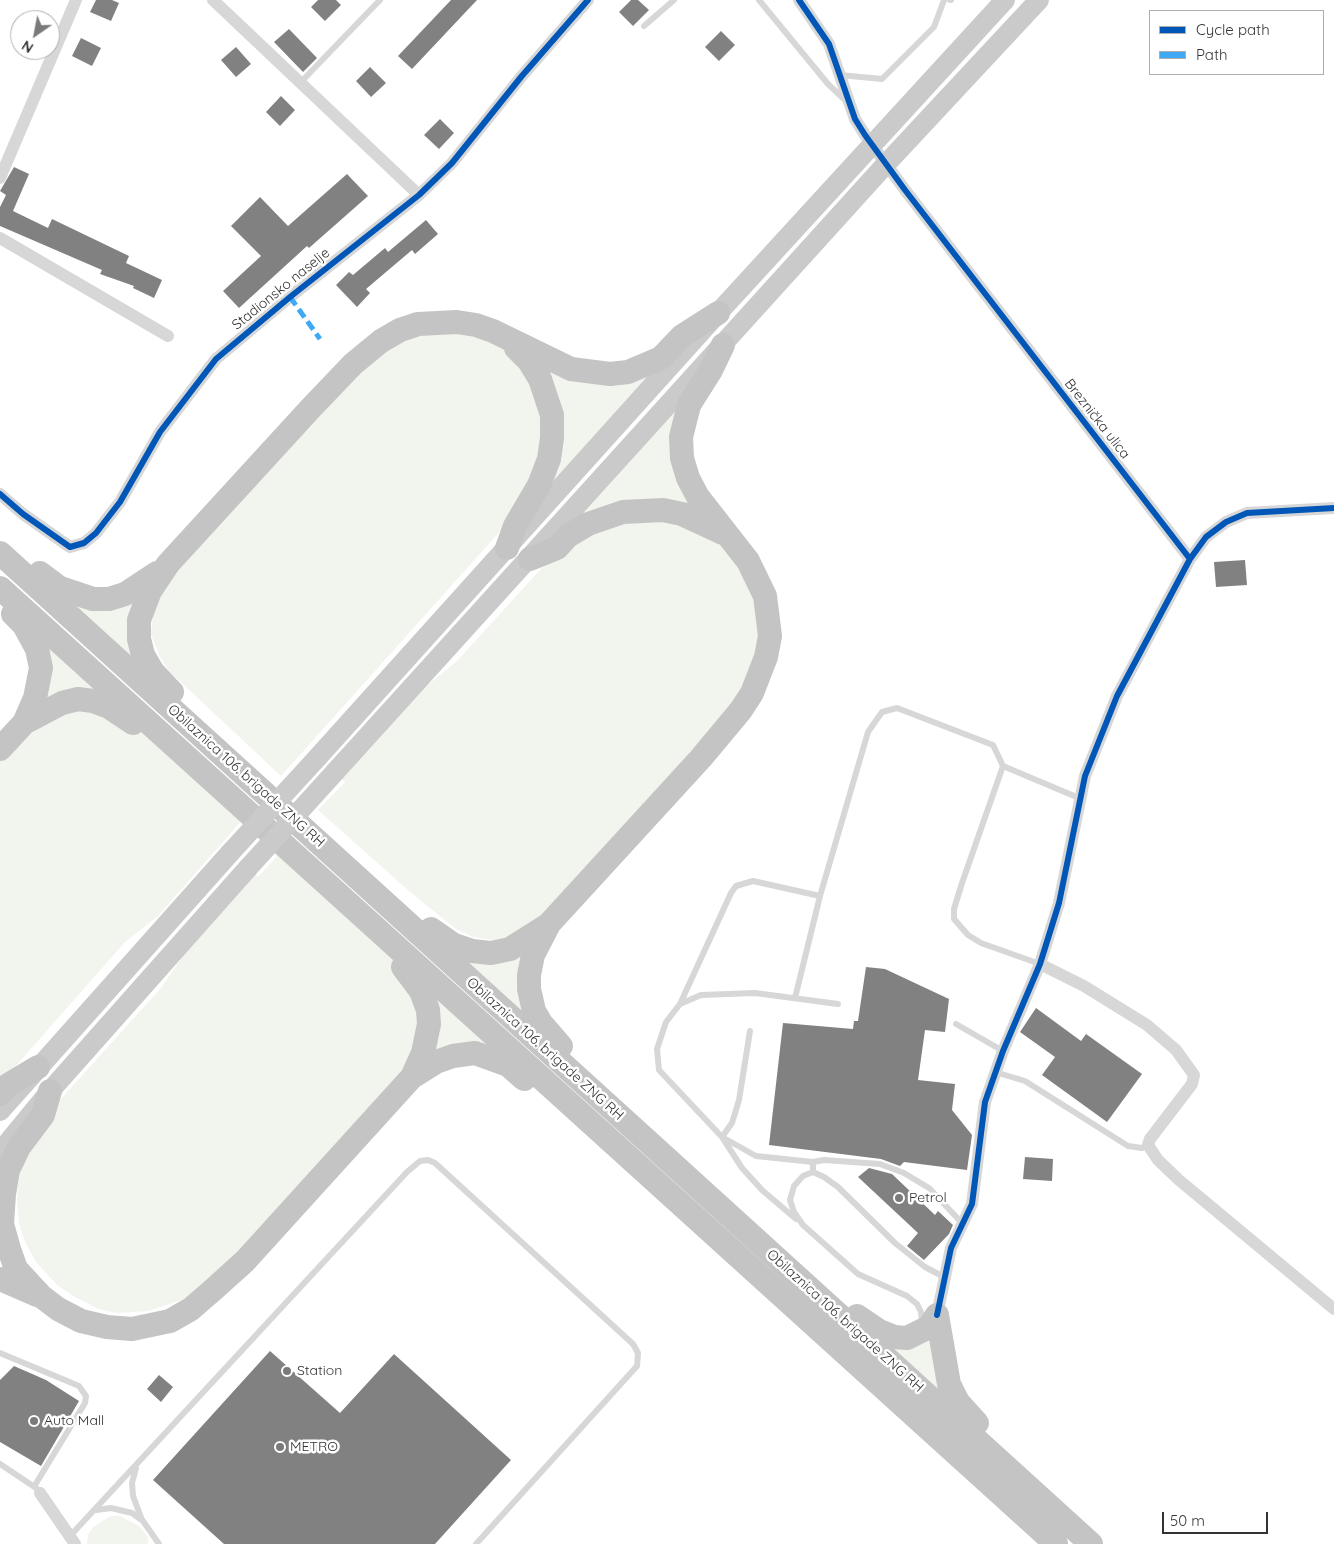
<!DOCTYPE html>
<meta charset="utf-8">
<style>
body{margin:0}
#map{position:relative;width:1334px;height:1544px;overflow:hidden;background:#fff;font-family:Quicksand,sans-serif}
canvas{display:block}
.legend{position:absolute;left:1149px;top:10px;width:175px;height:65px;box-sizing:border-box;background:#fff;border:1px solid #adadad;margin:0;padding:6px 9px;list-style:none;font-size:15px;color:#333}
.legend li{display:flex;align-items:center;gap:10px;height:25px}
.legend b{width:25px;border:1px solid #adadad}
.north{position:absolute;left:10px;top:10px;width:50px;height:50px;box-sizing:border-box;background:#fff;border:1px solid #adadad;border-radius:50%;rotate:213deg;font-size:14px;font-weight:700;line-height:20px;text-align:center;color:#333}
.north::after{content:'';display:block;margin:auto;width:18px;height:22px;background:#7a7a7a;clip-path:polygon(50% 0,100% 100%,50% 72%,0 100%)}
.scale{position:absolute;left:1162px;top:1512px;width:106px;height:22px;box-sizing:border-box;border:2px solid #333;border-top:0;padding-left:6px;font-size:15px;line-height:18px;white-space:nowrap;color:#333;-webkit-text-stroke:4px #fff;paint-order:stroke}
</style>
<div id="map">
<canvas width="1334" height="1544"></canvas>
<ul class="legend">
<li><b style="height:6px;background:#0057b8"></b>Cycle path</li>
<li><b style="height:6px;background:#3fa9f5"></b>Path</li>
</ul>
<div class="north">N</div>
<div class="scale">50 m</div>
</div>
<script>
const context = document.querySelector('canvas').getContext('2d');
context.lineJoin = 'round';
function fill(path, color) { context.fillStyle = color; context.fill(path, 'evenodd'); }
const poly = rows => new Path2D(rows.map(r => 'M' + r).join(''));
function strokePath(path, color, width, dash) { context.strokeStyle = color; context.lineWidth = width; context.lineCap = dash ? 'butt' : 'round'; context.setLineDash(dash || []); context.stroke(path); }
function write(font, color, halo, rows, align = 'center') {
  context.font = font + ' Quicksand,sans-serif'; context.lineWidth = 5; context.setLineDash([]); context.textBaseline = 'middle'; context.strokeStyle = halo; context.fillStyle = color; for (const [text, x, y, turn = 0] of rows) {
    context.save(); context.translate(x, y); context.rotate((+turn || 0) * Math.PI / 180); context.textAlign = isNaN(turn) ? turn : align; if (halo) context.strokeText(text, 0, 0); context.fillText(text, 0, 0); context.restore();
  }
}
fill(poly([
 [417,328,489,334,532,371,548,438,520,509,281,776,169,671,160,657,151,634,155,596,364,363],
 [539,363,646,372,651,376,547,490],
 [679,407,702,511,577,516],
 [657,514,721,537,764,616,747,690,547,917,514,937,493,940,473,937,456,929,409,891,318,810,345,782,341,778,424,688,457,661,551,558,585,531],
 [135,595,136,666,69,599],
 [39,638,112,696,43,705],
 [56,708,118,715,170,753,243,819,158,916,125,942,0,1084,0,759],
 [280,853,386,951,415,990,422,1005,413,1063,251,1242,191,1297,148,1311,116,1313,99,1309,75,1297,57,1285,36,1262,26,1244,19,1223,17,1199,19,1174,29,1149,59,1101,161,988,193,941,254,873,258,877],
 [526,948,527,1020,456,957],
 [432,989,502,1051,432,1060],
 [935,1336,946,1401,887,1345],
 [111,1516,120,1516,139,1526,148,1537,148,1544,87,1544,88,1535,93,1527]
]), '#f1f5ed');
fill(poly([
 [96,0,112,0,119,3,111,21,90,12],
 [318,0,336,0,341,5,325,21,311,7],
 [451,0,477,0,412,69,398,56],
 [631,0,638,0,649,10,633,26,619,12],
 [289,29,317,58,303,72,274,42],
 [721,31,735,45,719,61,705,47],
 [81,38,101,48,92,66,72,56],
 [236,47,251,64,236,77,221,60],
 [370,67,386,83,371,97,356,81],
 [281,96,295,110,280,126,266,112],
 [440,119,454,133,439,149,424,135],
 [14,167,29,174,13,211,48,228,52,219,129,256,126,263,162,280,154,298,133,288,134,286,100,274,102,270,0,226,0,207,6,195,0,191],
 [347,174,368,196,309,248,307,246,239,308,223,291,261,256,231,226,260,197,288,226],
 [426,220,438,234,415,254,412,250,366,289,370,293,357,307,336,285,349,272,353,275,385,248,388,252],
 [1245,560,1247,585,1216,587,1214,562],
 [866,967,885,969,949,999,945,1032,925,1030,918,1080,955,1084,952,1110,972,1135,967,1170,904,1162,900,1166,881,1159,769,1145,783,1023,853,1029,854,1021,858,1021],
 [1036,1008,1081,1041,1086,1034,1142,1074,1107,1122,1042,1075,1055,1057,1020,1032],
 [1025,1157,1053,1159,1052,1181,1023,1179],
 [869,1168,892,1174,935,1215,938,1211,953,1225,949,1234,924,1260,907,1246,918,1233,858,1177],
 [270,1351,340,1413,394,1354,511,1460,435,1544,224,1544,153,1480],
 [14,1366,46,1380,79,1401,41,1466,0,1442,0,1380],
 [159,1375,173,1387,161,1402,147,1389]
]), '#818181');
strokePath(poly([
 [759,0,828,84,846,101],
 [950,0,951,0],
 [644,26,674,0],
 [840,75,882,79,934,27,944,0],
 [300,83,380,0],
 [1003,766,962,883,954,909,954,919,968,935,981,943,1040,964],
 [795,998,820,896,868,732,882,712,897,708,993,745,1003,766,1079,798],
 [680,1004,731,893,736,886,753,881,820,896],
 [956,1024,1003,1051],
 [750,1031,739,1100,732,1123,722,1137,742,1168,762,1190,796,1219],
 [995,1072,1025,1081,1128,1146,1142,1148,1148,1145],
 [813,1162,756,1156,722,1137,659,1070,657,1049,666,1022,680,1004,701,995,755,993,838,1004],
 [813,1172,813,1162,824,1160,880,1164,904,1173,929,1188,962,1223],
 [922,1323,921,1312,917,1304,907,1296,858,1274,803,1225,794,1212,790,1200,794,1186,803,1176,813,1172,824,1177,838,1187,895,1243,925,1267,944,1277],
 [0,1353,79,1386,86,1396,85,1403,35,1485],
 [0,1464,36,1488],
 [136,1468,132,1483,133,1496,142,1520],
 [96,1510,111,1508,132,1513,143,1521,159,1544],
 [70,1536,407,1172,420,1161,428,1160,435,1163,633,1344,638,1353,637,1366,476,1544]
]), '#d7d7d7', 6);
strokePath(poly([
 [213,0,419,195],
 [799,0,829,44,855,119,865,135,905,190,1190,559,1206,537,1226,522,1247,513,1334,508],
 [0,178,76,0],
 [0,238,168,336],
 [0,494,23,514,70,547,84,543,96,533,120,502,160,432,216,359,290,297,419,195,452,163,521,77,588,0],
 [1040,964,1084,986,1147,1025,1176,1050,1194,1075,1192,1084,1150,1139,1148,1145,1158,1160,1179,1180,1334,1309],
 [937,1315,951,1248,972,1204,985,1102,1003,1051,1040,964,1059,903,1085,776,1117,696,1190,559],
 [40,1493,75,1544]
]), '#d7d7d7', 12);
strokePath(poly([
 [318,757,718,313,1005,0],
 [335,772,886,164,1039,0],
 [0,1111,230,853],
 [0,1152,50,1091,248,868]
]), '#cacaca', 20);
strokePath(poly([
 [507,548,515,526,539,485,549,459,552,438,552,415,540,379,529,361,516,348],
 [0,553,1091,1544],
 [530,559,557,548,568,536,588,524,623,512,663,510,682,514,723,533],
 [40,573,60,588,93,599,109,599,125,594,157,573],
 [0,588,1056,1544],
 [172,692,153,672,143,655,139,639,139,620,150,591,168,564,310,409,353,364,381,341,400,330,418,324,457,322,476,325,493,331,571,369,610,374,628,372,661,358,682,336,718,313],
 [24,723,62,703,78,699,93,701,109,707,133,723],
 [0,749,24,723,35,698,41,668,37,649,24,625,13,614],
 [548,926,533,955,529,975,529,989,534,1011,541,1023,561,1046],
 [431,929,454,945,472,951,491,953,510,949,548,925,701,758,741,710,752,693,766,657,770,636,765,596,748,561,698,497,688,478,682,458,681,437,689,405,711,370,723,345],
 [403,967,421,991,428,1010,429,1024,423,1053,412,1077],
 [50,1091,43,1115,19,1147,8,1170,4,1194,2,1224,9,1249,16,1269,41,1296,58,1309,81,1321,107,1327,132,1329,170,1321,191,1309,214,1289,245,1261,412,1077,436,1062,453,1056,475,1053,508,1065,524,1079],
 [0,1094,8,1085,38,1067],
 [0,1279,37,1295],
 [937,1315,949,1384,958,1402,977,1423],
 [857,1316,879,1331,894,1337,907,1338,929,1327,937,1315]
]), '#c4c4c4', 24);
strokePath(poly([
 [230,853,318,757],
 [248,868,335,772]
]), '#cacaca', 20);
strokePath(poly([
 [290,297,320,339]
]), '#3fa9f5', 5, [10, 5]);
strokePath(poly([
 [799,0,829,44,855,119,865,135,905,190,1190,559,1206,537,1226,522,1247,513,1334,508],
 [0,494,23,514,70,547,84,543,96,533,120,502,160,432,216,359,290,297,419,195,452,163,521,77,588,0],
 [937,1315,951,1248,972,1204,985,1102,1003,1051,1040,964,1059,903,1085,776,1117,696,1190,559]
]), '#0057b8', 6);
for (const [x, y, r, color] of [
 [899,1198,5,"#7a7a7a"],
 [287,1371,5,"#7a7a7a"],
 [34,1421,5,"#7a7a7a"],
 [280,1447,5,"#7a7a7a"]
]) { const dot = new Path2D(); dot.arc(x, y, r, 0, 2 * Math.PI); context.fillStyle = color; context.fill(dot); strokePath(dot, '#fff', 2); }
write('14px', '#333', '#fff', [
 ["Stadionsko naselje",281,289,-39],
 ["Breznička ulica",1097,419,52],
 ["Obilaznica 106. brigade ZNG RH",246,776,42],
 ["Obilaznica 106. brigade ZNG RH",545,1049,42],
 ["Obilaznica 106. brigade ZNG RH",845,1321,42]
]);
write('14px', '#333', '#fff', [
 ["Petrol",909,1198],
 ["Station",297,1371],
 ["Auto Mall",44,1421],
 ["METRO",290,1447]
], 'left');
</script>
